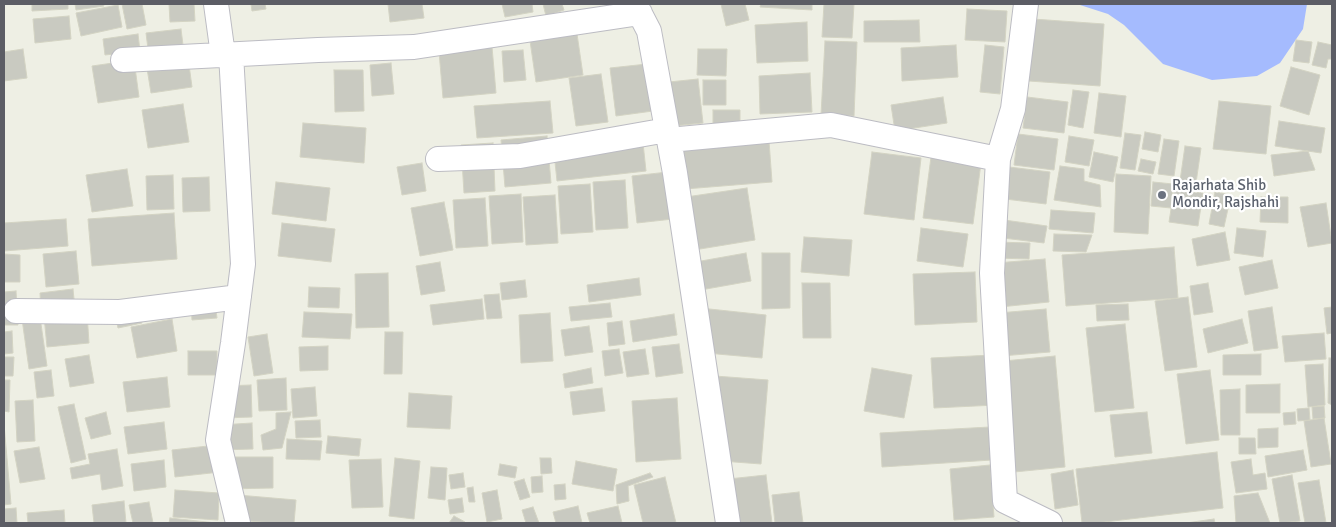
<!DOCTYPE html>
<style>
body{margin:0}
#map{position:relative;width:1336px;height:527px;overflow:hidden;background:#eeefe4;font-family:Signika,sans-serif}
canvas{display:block}
.frame{position:absolute;inset:0;border:5px solid #5c5d65;pointer-events:none}
</style>
<div id="map">
<canvas width="1336" height="527"></canvas>
<div class="frame"></div>
</div>
<script>
const context = document.querySelector('canvas').getContext('2d');
context.lineJoin = 'round';
function fill(path, color) { context.fillStyle = color; context.fill(path, 'evenodd'); }
const poly = rows => new Path2D(rows.map(r => 'M' + r).join(''));
function strokePath(path, color, width, dash) { context.strokeStyle = color; context.lineWidth = width; context.lineCap = dash ? 'butt' : 'round'; context.setLineDash(dash || []); context.stroke(path); }
function write(font, color, halo, rows, align = 'center') {
  context.font = font + ' Signika,sans-serif'; context.lineWidth = 4.5; context.setLineDash([]); context.textBaseline = 'middle'; context.strokeStyle = halo; context.fillStyle = color; for (const [text, x, y, turn = 0] of rows) {
    context.save(); context.translate(x, y); context.rotate((+turn || 0) * Math.PI / 180); context.textAlign = isNaN(turn) ? turn : align; if (halo) context.strokeText(text, 0, 0); context.fillText(text, 0, 0); context.restore();
  }
}
fill(poly([
 [1078,4,1307,4,1303,29,1280,63,1257,76,1212,80,1163,64,1124,25,1108,14,1080,5]
]), '#a5bbfe');
const building = poly([
 [32,4,68,4,68,9,32,11,32,4],
 [75,4,103,4,104,6,76,10,75,4],
 [122,4,142,4,146,25,127,29,122,4],
 [169,4,194,4,195,21,170,22,169,4],
 [251,4,265,4,266,9,252,11,251,4],
 [388,4,422,4,424,18,390,22,388,4],
 [502,4,532,4,533,12,505,17,502,4],
 [543,4,562,4,564,10,546,16,543,4],
 [721,4,745,4,749,20,726,26,721,4],
 [761,4,812,4,812,10,760,7,761,4],
 [824,4,854,4,852,38,822,37,824,4],
 [118,5,122,27,81,36,76,13,118,5],
 [967,9,1007,11,1005,42,965,40,967,9],
 [69,16,71,39,35,43,33,19,69,16],
 [1033,19,1104,24,1100,86,1029,81,1033,19],
 [919,20,920,42,864,42,864,21,919,20],
 [807,22,808,61,757,63,755,25,807,22],
 [576,27,583,75,536,82,529,34,576,27],
 [181,29,183,45,148,49,146,33,181,29],
 [138,34,140,51,105,55,103,39,138,34],
 [491,35,496,93,443,98,438,40,491,35],
 [1296,40,1312,42,1309,63,1293,61,1296,40],
 [825,41,857,42,854,116,821,115,825,41],
 [1318,42,1332,45,1332,59,1328,59,1326,68,1312,65,1318,42],
 [956,45,958,77,902,81,901,48,956,45],
 [985,45,1004,47,1000,94,980,92,985,45],
 [23,49,27,78,4,81,4,52,23,49],
 [698,49,727,49,726,76,697,75,698,49],
 [187,50,192,87,151,93,145,56,187,50],
 [523,50,526,80,504,82,502,51,523,50],
 [134,60,139,97,98,103,92,66,134,60],
 [391,63,394,94,372,96,370,65,391,63],
 [647,64,653,111,616,116,610,68,647,64],
 [1291,67,1320,75,1309,115,1280,106,1291,67],
 [334,70,363,70,364,111,335,112,334,70],
 [810,73,812,112,760,114,759,76,810,73],
 [601,74,608,122,576,126,569,78,601,74],
 [698,79,703,123,673,126,669,82,698,79],
 [703,80,726,80,726,105,703,105,703,80],
 [1073,90,1089,92,1083,128,1068,125,1073,90],
 [1099,93,1126,96,1121,137,1094,133,1099,93],
 [943,97,947,123,895,131,891,105,943,97],
 [1027,97,1068,102,1064,133,1023,128,1027,97],
 [550,101,553,133,477,138,474,106,550,101],
 [1219,101,1271,106,1266,154,1213,149,1219,101],
 [183,104,189,142,148,148,142,110,183,104],
 [713,110,740,110,740,125,713,125,713,110],
 [1279,121,1325,128,1321,153,1275,146,1279,121],
 [303,123,366,128,364,163,300,157,303,123],
 [1145,132,1161,135,1158,152,1142,149,1145,132],
 [1125,133,1141,135,1135,170,1120,168,1125,133],
 [1018,134,1058,139,1054,170,1014,165,1018,134],
 [547,136,551,183,505,187,501,140,547,136],
 [1069,136,1094,140,1089,166,1065,162,1069,136],
 [1164,139,1179,141,1174,176,1158,174,1164,139],
 [769,141,772,182,685,189,681,147,769,141],
 [493,143,495,191,464,193,461,145,493,143],
 [643,143,646,171,557,181,554,153,643,143],
 [1185,146,1201,148,1196,183,1180,181,1185,146],
 [1308,151,1315,170,1274,176,1271,155,1308,151],
 [872,152,921,158,914,220,864,214,872,152],
 [1094,152,1118,157,1113,182,1089,177,1094,152],
 [931,157,981,163,973,224,923,218,931,157],
 [1141,159,1156,162,1153,174,1138,171,1141,159],
 [422,163,426,191,402,195,397,167,422,163],
 [1060,166,1084,169,1084,181,1100,185,1101,207,1054,200,1060,166],
 [1009,167,1050,172,1046,204,1005,199,1009,167],
 [127,169,133,206,92,212,86,175,127,169],
 [668,172,673,219,637,223,632,176,668,172],
 [1116,174,1151,176,1148,234,1114,232,1116,174],
 [173,175,174,209,147,210,146,176,173,175],
 [209,177,210,211,183,212,182,178,209,177],
 [625,180,628,228,596,230,593,182,625,180],
 [276,182,330,188,326,221,272,214,276,182],
 [1153,182,1173,184,1171,208,1151,206,1153,182],
 [590,184,593,232,561,234,558,186,590,184],
 [747,188,755,240,694,250,686,197,747,188],
 [1174,190,1203,193,1198,226,1169,222,1174,190],
 [1215,192,1231,195,1224,227,1209,224,1215,192],
 [521,194,523,242,492,244,489,196,521,194],
 [555,195,558,243,526,245,523,197,555,195],
 [1261,197,1288,197,1288,223,1260,222,1261,197],
 [485,198,488,246,456,248,453,200,485,198],
 [444,202,453,250,420,256,411,208,444,202],
 [1326,203,1332,243,1308,247,1300,207,1326,203],
 [1051,210,1095,213,1093,233,1049,229,1051,210],
 [174,213,177,259,92,266,88,219,174,213],
 [66,219,68,246,4,251,4,223,66,219],
 [997,219,1047,226,1044,243,995,237,997,219],
 [282,223,335,229,331,262,278,256,282,223],
 [921,228,968,234,963,267,917,261,921,228],
 [1237,228,1266,231,1263,257,1234,253,1237,228],
 [1225,232,1230,260,1197,266,1192,239,1225,232],
 [1054,234,1092,235,1086,252,1053,251,1054,234],
 [804,237,852,240,849,276,801,272,804,237],
 [996,242,1030,243,1029,259,996,258,996,242],
 [1174,247,1178,298,1066,306,1062,255,1174,247],
 [76,251,79,284,46,287,43,254,76,251],
 [746,253,751,281,695,291,690,263,746,253],
 [762,253,790,253,790,308,762,309,762,253],
 [4,254,20,255,20,282,4,282,4,254],
 [1045,259,1049,302,1000,307,996,263,1045,259],
 [1272,260,1278,288,1245,295,1239,267,1272,260],
 [440,262,445,291,421,295,416,266,440,262],
 [975,272,977,322,915,325,913,274,975,272],
 [388,273,389,327,356,328,355,274,388,273],
 [639,278,641,295,589,302,587,285,639,278],
 [525,280,527,297,502,300,500,283,525,280],
 [802,283,830,283,831,338,803,338,802,283],
 [1208,283,1213,312,1194,315,1190,286,1208,283],
 [309,287,340,288,339,308,308,307,309,287],
 [73,289,75,309,41,313,40,293,73,289],
 [16,291,18,325,4,325,4,292,16,291],
 [499,294,502,318,487,319,484,295,499,294],
 [1188,297,1197,367,1165,371,1155,301,1188,297],
 [482,299,484,319,433,325,430,305,482,299],
 [215,303,217,318,192,320,191,305,215,303],
 [610,303,612,317,571,321,569,307,610,303],
 [138,304,142,323,118,328,114,309,138,304],
 [1128,304,1129,320,1097,321,1096,305,1128,304],
 [1272,307,1278,348,1254,351,1248,311,1272,307],
 [1332,307,1332,333,1327,334,1324,308,1332,307],
 [700,308,766,315,762,358,695,352,700,308],
 [1046,309,1050,352,1001,356,998,313,1046,309],
 [304,312,352,314,350,339,302,337,304,312],
 [87,313,89,343,47,347,44,316,87,313],
 [550,313,553,361,521,363,519,315,550,313],
 [674,314,677,335,633,342,630,321,674,314],
 [40,317,47,366,29,369,22,319,40,317],
 [172,319,177,351,137,358,131,327,172,319],
 [1242,319,1248,343,1208,353,1203,329,1242,319],
 [622,321,625,344,609,346,607,323,622,321],
 [1125,324,1134,408,1095,412,1086,328,1125,324],
 [589,326,593,352,565,356,561,330,589,326],
 [12,331,13,353,4,354,4,332,12,331],
 [385,332,403,332,402,374,384,374,385,332],
 [1324,333,1326,359,1285,362,1282,336,1324,333],
 [267,334,273,373,254,376,248,337,267,334],
 [679,344,683,373,656,377,652,347,679,344],
 [328,346,328,370,300,371,299,347,328,346],
 [619,349,623,373,605,376,602,351,619,349],
 [645,349,649,374,627,377,623,352,645,349],
 [188,351,217,351,217,375,188,375,188,351],
 [1261,354,1261,375,1223,375,1223,355,1261,354],
 [89,355,94,383,70,387,65,359,89,355],
 [993,355,996,405,934,408,931,358,993,355],
 [1055,356,1065,467,1014,472,1004,361,1055,356],
 [4,357,14,357,13,376,4,376,4,357],
 [1329,358,1332,358,1332,405,1328,403,1329,358],
 [1323,364,1325,405,1308,407,1305,365,1323,364],
 [591,368,593,383,565,388,563,374,591,368],
 [872,368,912,375,904,418,864,411,872,368],
 [51,370,54,396,37,398,34,372,51,370],
 [1210,370,1219,440,1186,444,1177,374,1210,370],
 [715,376,768,380,761,464,708,460,715,376],
 [167,377,170,407,127,412,123,382,167,377],
 [286,378,287,410,259,411,257,380,286,378],
 [4,380,10,380,9,412,4,411,4,380],
 [1280,384,1280,413,1246,413,1246,385,1280,384],
 [251,385,252,417,224,418,222,386,251,385],
 [315,387,317,416,293,418,291,389,315,387],
 [602,388,605,411,573,415,570,392,602,388],
 [1240,389,1240,435,1221,435,1220,390,1240,389],
 [409,393,452,396,450,429,407,427,409,393],
 [677,398,681,459,636,462,632,401,677,398],
 [33,400,35,441,17,442,15,401,33,400],
 [74,404,86,459,71,463,58,407,74,404],
 [1324,406,1325,418,1313,419,1312,407,1324,406],
 [1309,408,1310,420,1298,421,1297,409,1309,408],
 [106,412,111,434,91,439,85,418,106,412],
 [291,412,282,448,263,450,261,435,276,429,276,413,291,412],
 [1147,412,1152,453,1115,457,1110,415,1147,412],
 [1295,412,1296,424,1284,425,1283,413,1295,412],
 [1324,418,1331,464,1311,467,1304,421,1324,418],
 [320,420,321,437,296,438,295,421,320,420],
 [164,422,167,449,128,454,124,427,164,422],
 [252,423,253,449,221,450,220,425,252,423],
 [4,424,11,504,4,505,4,424],
 [990,427,992,460,882,467,880,433,990,427],
 [1278,428,1278,447,1258,448,1258,429,1278,428],
 [328,436,361,439,359,456,326,453,328,436],
 [1239,438,1255,438,1256,454,1239,454,1239,438],
 [287,439,322,441,320,460,286,459,287,439],
 [217,445,220,472,175,477,172,450,217,445],
 [39,447,45,479,20,483,14,451,39,447],
 [117,449,123,486,102,490,100,474,72,479,70,468,90,464,88,454,117,449],
 [1303,450,1307,470,1268,477,1265,456,1303,450],
 [1217,452,1223,508,1096,523,1082,523,1076,469,1217,452],
 [224,457,273,457,273,488,225,489,224,457],
 [395,458,420,461,414,519,389,516,395,458],
 [540,458,551,458,552,473,541,474,540,458],
 [381,459,383,507,352,508,349,460,381,459],
 [1251,459,1253,475,1265,473,1267,489,1236,493,1231,462,1251,459],
 [164,460,166,487,134,491,131,464,164,460],
 [576,461,617,469,613,491,572,484,576,461],
 [500,464,517,467,515,478,498,475,500,464],
 [990,465,994,517,954,520,950,469,990,465],
 [431,467,447,468,445,500,428,498,431,467],
 [1073,470,1078,505,1055,509,1051,474,1073,470],
 [463,473,465,487,451,489,449,475,463,473],
 [650,473,653,477,628,486,629,501,617,504,616,485,650,473],
 [766,475,772,523,724,523,719,480,766,475],
 [1292,475,1300,521,1280,523,1272,479,1292,475],
 [542,476,543,492,532,493,531,477,542,476],
 [665,477,676,523,643,523,634,485,665,477],
 [524,479,530,497,520,500,514,482,524,479],
 [1319,480,1326,523,1305,523,1298,483,1319,480],
 [565,484,566,499,555,500,554,485,565,484],
 [473,487,475,502,469,502,467,488,473,487],
 [175,490,219,493,218,520,173,517,175,490],
 [497,490,502,519,487,522,482,493,497,490],
 [799,492,803,523,775,523,772,495,799,492],
 [1258,493,1270,523,1236,523,1234,496,1258,493],
 [226,494,296,500,294,523,273,523,224,519,226,494],
 [462,498,464,512,450,514,448,500,462,498],
 [124,501,126,523,94,523,92,505,124,501],
 [149,502,153,523,133,523,129,505,149,502],
 [578,506,582,523,556,523,553,512,578,506],
 [618,506,622,523,590,523,587,513,618,506],
 [533,507,539,523,526,523,522,510,533,507],
 [16,508,17,523,4,523,4,509,16,508],
 [64,510,65,523,28,523,27,513,64,510],
 [454,516,465,522,464,523,449,523,454,516],
 [170,518,216,523,169,523,170,518],
 [1214,519,1215,523,1186,523,1214,519]
]);
fill(building, '#c9cac1');
strokePath(building, '#d3d3c3', 1);
const street = poly([
 [216,4,223,55],
 [635,4,649,31,675,173,728,523],
 [231,54,243,264,233,343,218,440,238,523],
 [123,60,318,50,414,47,640,13],
 [669,140,831,125,998,159,1013,109,1026,4],
 [438,159,520,156,667,130],
 [998,159,992,273,1005,501,1050,523],
 [16,311,120,312,239,297]
]);
strokePath(street, '#bcbcc3', 26);
strokePath(street, '#fff', 24);
for (const [x, y, r, color] of [
 [1162,195,5,"#6b7280"]
]) { const dot = new Path2D(); dot.arc(x, y, r, 0, 2 * Math.PI); context.fillStyle = color; context.fill(dot); strokePath(dot, '#fff', 2); }
write('15px', '#5b616d', '#fff', [
 ["Rajarhata Shib",1172,186],
 ["Mondir, Rajshahi",1172,203]
], 'left');
</script>
